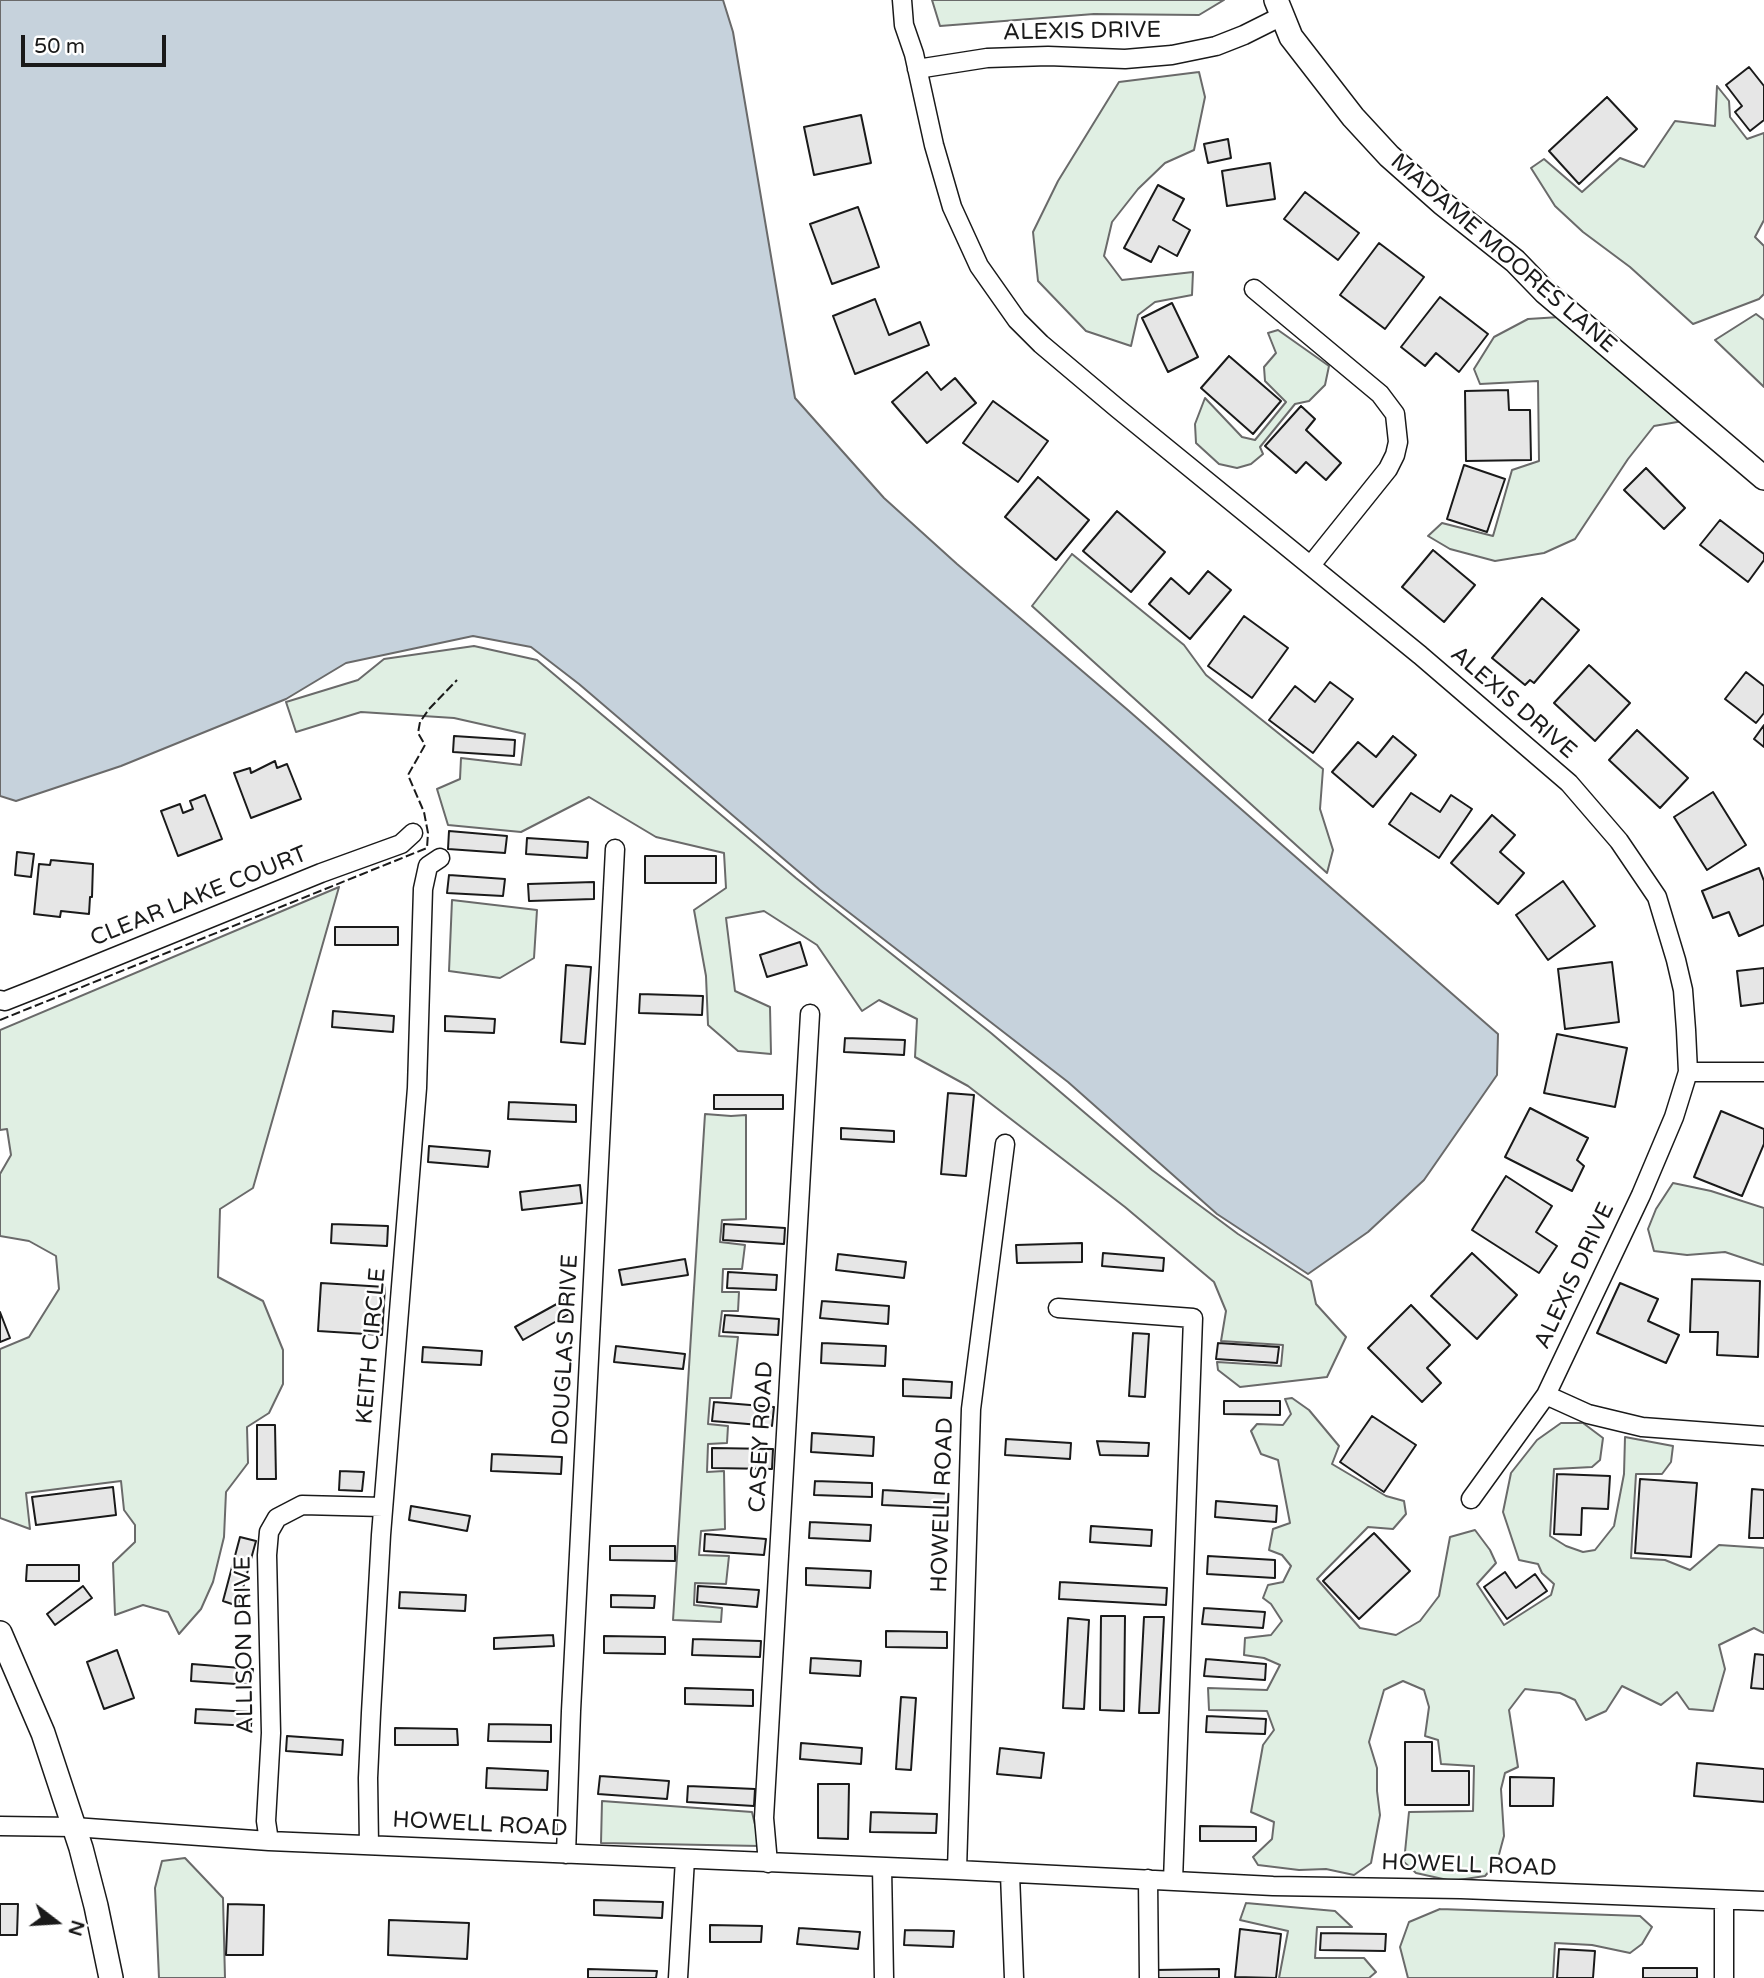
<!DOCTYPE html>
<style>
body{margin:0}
#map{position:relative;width:1764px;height:1978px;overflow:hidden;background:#fff;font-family:"Varela Round",sans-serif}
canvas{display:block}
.north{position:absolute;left:21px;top:1887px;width:70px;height:70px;-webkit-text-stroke:5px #fff;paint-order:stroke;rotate:107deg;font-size:19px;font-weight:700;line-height:28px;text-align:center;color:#1a1a1a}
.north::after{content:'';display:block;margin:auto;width:24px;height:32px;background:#1a1a1a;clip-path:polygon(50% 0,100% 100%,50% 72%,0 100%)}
.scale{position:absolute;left:21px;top:35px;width:145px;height:32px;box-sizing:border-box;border:4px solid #1a1a1a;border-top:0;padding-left:9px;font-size:21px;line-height:24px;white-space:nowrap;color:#1a1a1a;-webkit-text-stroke:5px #fff;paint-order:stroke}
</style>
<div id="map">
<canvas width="1764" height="1978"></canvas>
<div class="north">N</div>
<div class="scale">50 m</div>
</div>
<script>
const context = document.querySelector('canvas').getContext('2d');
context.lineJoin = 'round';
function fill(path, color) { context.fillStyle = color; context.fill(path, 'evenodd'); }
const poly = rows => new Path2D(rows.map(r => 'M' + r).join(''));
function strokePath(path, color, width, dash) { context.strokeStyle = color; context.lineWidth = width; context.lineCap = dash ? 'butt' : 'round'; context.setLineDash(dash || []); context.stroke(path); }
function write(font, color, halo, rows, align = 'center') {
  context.font = font + ' "Varela Round",sans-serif'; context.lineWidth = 5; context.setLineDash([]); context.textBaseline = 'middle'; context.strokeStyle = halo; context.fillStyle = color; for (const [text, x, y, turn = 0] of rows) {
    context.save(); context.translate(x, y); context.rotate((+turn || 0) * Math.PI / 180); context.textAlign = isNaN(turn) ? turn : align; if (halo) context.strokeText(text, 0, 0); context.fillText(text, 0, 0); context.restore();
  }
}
const green = poly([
 [932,0,1224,0,1199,15,1094,14,940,26,932,0],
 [1199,72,1205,97,1194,150,1165,163,1138,189,1112,222,1104,256,1122,280,1193,272,1192,295,1155,302,1138,315,1131,346,1086,331,1038,281,1033,232,1058,181,1119,82,1199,72],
 [1717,86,1729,101,1730,117,1747,139,1764,133,1764,220,1755,237,1764,246,1764,294,1759,299,1693,324,1630,267,1583,232,1555,206,1531,168,1544,159,1582,192,1620,158,1644,167,1675,121,1715,126,1717,86],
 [1756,314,1764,320,1764,387,1715,340,1756,314],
 [1560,317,1683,421,1654,426,1628,459,1575,539,1544,553,1495,561,1450,549,1428,536,1442,523,1493,536,1512,470,1539,461,1538,381,1480,384,1474,369,1494,337,1528,319,1560,317],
 [1278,330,1329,366,1325,385,1309,401,1295,404,1260,447,1263,454,1251,464,1237,468,1219,464,1196,443,1195,424,1205,398,1242,437,1255,440,1286,402,1265,381,1264,367,1276,353,1268,333,1278,330],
 [1072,554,1184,645,1206,675,1323,769,1320,809,1333,850,1327,873,1032,606,1072,554],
 [474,646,537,660,796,878,991,1033,1152,1170,1238,1234,1311,1281,1316,1304,1346,1337,1327,1377,1240,1387,1218,1370,1217,1362,1281,1366,1283,1345,1221,1341,1226,1311,1214,1282,1125,1207,968,1086,915,1057,917,1019,879,1000,862,1011,817,945,764,911,726,918,735,991,770,1007,771,1054,738,1051,708,1025,706,976,694,910,726,888,724,853,656,837,589,797,521,832,448,825,437,789,460,779,461,758,521,765,525,734,454,718,361,712,296,732,286,702,358,680,384,659,474,646],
 [339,887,253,1188,220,1209,218,1277,263,1301,283,1350,283,1384,269,1413,247,1427,248,1463,226,1492,224,1537,213,1582,201,1609,179,1634,168,1612,143,1605,115,1615,113,1563,135,1542,135,1525,124,1510,121,1481,26,1493,30,1529,0,1518,0,1349,29,1337,59,1289,56,1256,29,1241,0,1236,0,1174,11,1155,7,1129,0,1130,0,1030,339,887],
 [452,900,537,910,534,958,500,978,449,971,452,900],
 [705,1114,731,1116,746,1115,746,1219,722,1220,720,1242,745,1245,742,1269,723,1269,722,1292,739,1292,738,1311,722,1311,719,1336,738,1337,731,1398,710,1398,708,1424,728,1426,727,1443,708,1444,707,1472,724,1471,725,1529,701,1531,699,1555,729,1556,726,1584,695,1583,694,1605,722,1608,721,1622,673,1620,705,1114],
 [1673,1183,1711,1191,1764,1208,1764,1265,1725,1252,1687,1255,1654,1251,1648,1229,1656,1209,1673,1183],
 [1292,1398,1309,1410,1339,1446,1332,1464,1386,1496,1404,1501,1406,1514,1393,1529,1368,1527,1317,1579,1360,1628,1396,1635,1420,1621,1439,1596,1450,1537,1475,1530,1490,1550,1496,1563,1477,1584,1504,1625,1551,1595,1554,1584,1542,1573,1538,1564,1519,1560,1503,1512,1511,1473,1537,1440,1561,1423,1583,1423,1603,1438,1600,1460,1592,1467,1554,1469,1550,1536,1566,1546,1583,1552,1595,1550,1614,1526,1624,1474,1625,1437,1673,1446,1671,1462,1662,1474,1636,1474,1631,1558,1665,1560,1690,1570,1719,1545,1764,1548,1764,1633,1754,1628,1719,1645,1725,1669,1713,1711,1689,1709,1677,1692,1661,1705,1622,1686,1606,1711,1586,1720,1575,1700,1560,1693,1525,1689,1509,1710,1518,1767,1505,1773,1501,1789,1504,1836,1497,1862,1485,1876,1452,1881,1416,1873,1404,1862,1409,1812,1473,1811,1474,1766,1441,1764,1438,1740,1425,1736,1429,1707,1424,1690,1403,1681,1384,1690,1369,1742,1377,1768,1377,1791,1380,1815,1371,1863,1354,1875,1326,1869,1299,1870,1258,1865,1253,1857,1272,1839,1274,1822,1251,1812,1263,1745,1274,1730,1267,1711,1209,1710,1208,1688,1267,1690,1280,1665,1264,1658,1244,1655,1245,1638,1271,1635,1282,1621,1271,1604,1263,1598,1268,1585,1283,1582,1291,1566,1282,1555,1269,1550,1273,1529,1290,1523,1278,1460,1261,1454,1251,1431,1257,1424,1283,1425,1291,1414,1285,1399,1292,1398],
 [602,1801,752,1812,760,1846,601,1843,602,1801],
 [185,1858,223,1898,225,1978,159,1978,155,1888,162,1861,185,1858],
 [1246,1903,1335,1911,1352,1927,1317,1927,1315,1958,1364,1958,1376,1972,1369,1978,1279,1978,1288,1931,1240,1920,1246,1903],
 [1440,1909,1640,1916,1652,1927,1642,1944,1630,1953,1592,1945,1555,1943,1553,1978,1408,1978,1400,1947,1409,1922,1440,1909]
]);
fill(green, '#e0efe3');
strokePath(green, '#6a6a6a', 2);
const water = poly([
 [0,0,723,0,733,32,795,398,884,498,957,564,1129,711,1498,1034,1497,1075,1424,1180,1368,1232,1308,1274,1217,1214,1068,1082,820,890,579,684,531,647,473,636,346,663,286,699,121,766,16,801,0,796,0,0]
]);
fill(water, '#c6d2dc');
strokePath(water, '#6a6a6a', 2);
const building = poly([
 [1749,67,1764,86,1764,120,1750,131,1735,112,1742,106,1726,85,1749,67],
 [1607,97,1637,129,1579,184,1549,151,1607,97],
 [861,115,871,163,814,175,804,127,861,115],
 [1228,139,1231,158,1208,163,1204,144,1228,139],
 [1270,163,1275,199,1227,206,1222,171,1270,163],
 [1158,185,1184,199,1173,220,1190,230,1177,256,1159,246,1151,262,1124,248,1158,185],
 [1305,192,1359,233,1338,260,1284,219,1305,192],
 [858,207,879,267,832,284,810,224,858,207],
 [1379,243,1424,277,1385,329,1340,295,1379,243],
 [1440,297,1488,334,1459,372,1436,353,1425,366,1401,347,1440,297],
 [875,299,889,335,920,322,929,345,855,374,833,316,875,299],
 [1172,303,1198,357,1168,372,1142,318,1172,303],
 [1229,356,1281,401,1253,434,1201,388,1229,356],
 [927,372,941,390,955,378,976,403,927,443,892,402,927,372],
 [1508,390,1509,410,1530,410,1531,460,1466,461,1465,391,1508,390],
 [993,401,1048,441,1018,482,963,443,993,401],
 [1301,406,1315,419,1306,430,1341,463,1326,480,1306,462,1296,473,1265,446,1301,406],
 [1464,465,1505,479,1487,532,1447,519,1464,465],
 [1646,468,1685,508,1664,529,1624,490,1646,468],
 [1038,477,1089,520,1056,560,1005,517,1038,477],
 [1117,511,1165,552,1131,592,1083,551,1117,511],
 [1720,520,1764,554,1764,560,1748,582,1700,545,1720,520],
 [1433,550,1475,585,1444,622,1402,587,1433,550],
 [1208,571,1231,590,1190,639,1149,604,1171,578,1189,594,1208,571],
 [1542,598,1579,630,1534,683,1530,680,1525,685,1492,658,1542,598],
 [1244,616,1288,648,1252,698,1208,666,1244,616],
 [1589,665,1630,703,1595,741,1554,703,1589,665],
 [1746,672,1764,686,1764,713,1756,723,1725,699,1746,672],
 [1330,682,1353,699,1313,753,1269,720,1295,686,1315,702,1330,682],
 [1764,725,1764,747,1754,739,1764,725],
 [1637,730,1688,778,1660,808,1609,760,1637,730],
 [454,736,515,740,514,756,453,752,454,736],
 [1393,736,1416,755,1373,807,1332,772,1358,742,1376,757,1393,736],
 [275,761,277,768,287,764,301,799,251,818,234,773,250,768,251,773,275,761],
 [1713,792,1746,845,1707,870,1674,817,1713,792],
 [1411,793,1440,812,1451,795,1472,809,1439,858,1389,824,1411,793],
 [205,795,222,839,178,856,161,811,180,804,183,813,193,809,190,801,205,795],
 [1492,815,1515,835,1500,852,1524,873,1498,904,1451,863,1492,815],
 [449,831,507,836,505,853,448,849,449,831],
 [527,838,588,842,587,858,526,854,527,838],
 [17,852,34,854,31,877,15,875,17,852],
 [645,856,716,856,716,883,645,883,645,856],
 [51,860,93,864,92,897,90,897,89,914,61,911,60,917,34,914,39,864,50,865,51,860],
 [1759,868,1764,881,1764,925,1739,936,1729,912,1713,918,1702,891,1759,868],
 [449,875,505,879,503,896,447,893,449,875],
 [1563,881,1595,926,1548,960,1516,915,1563,881],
 [594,882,594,899,529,901,528,884,594,882],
 [335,927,398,927,398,945,335,945,335,927],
 [800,942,807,965,767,977,760,955,800,942],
 [1612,962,1619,1022,1565,1029,1558,969,1612,962],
 [566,965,591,967,585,1044,561,1042,566,965],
 [1764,968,1764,1003,1741,1006,1737,971,1764,968],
 [640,994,703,996,702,1015,639,1013,640,994],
 [333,1011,394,1016,393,1032,332,1027,333,1011],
 [445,1016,495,1019,494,1033,445,1031,445,1016],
 [1557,1034,1627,1048,1615,1107,1544,1093,1557,1034],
 [845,1038,905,1040,904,1055,844,1052,845,1038],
 [948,1093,974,1095,966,1176,941,1174,948,1093],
 [714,1095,783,1095,783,1109,714,1109,714,1095],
 [509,1102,576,1105,576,1122,508,1119,509,1102],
 [1530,1108,1588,1138,1577,1160,1584,1166,1572,1191,1505,1157,1530,1108],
 [1721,1111,1764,1129,1764,1144,1742,1196,1694,1177,1721,1111],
 [841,1128,894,1131,894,1142,841,1139,841,1128],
 [429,1146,490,1151,488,1167,428,1162,429,1146],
 [1506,1176,1552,1206,1536,1232,1557,1246,1539,1273,1472,1230,1506,1176],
 [580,1185,582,1203,522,1210,520,1192,580,1185],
 [332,1224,388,1226,387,1246,331,1243,332,1224],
 [724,1224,785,1228,784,1244,723,1240,724,1224],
 [1082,1243,1082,1262,1017,1263,1016,1245,1082,1243],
 [1103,1253,1164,1258,1163,1271,1102,1266,1103,1253],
 [1472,1253,1517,1295,1477,1339,1431,1296,1472,1253],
 [838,1254,906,1262,904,1278,836,1270,838,1254],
 [685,1259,688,1275,622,1285,619,1270,685,1259],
 [728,1272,777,1275,776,1290,727,1288,728,1272],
 [1692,1279,1760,1281,1758,1357,1717,1355,1718,1332,1690,1332,1692,1279],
 [321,1283,385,1287,382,1335,318,1331,321,1283],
 [1620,1283,1658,1299,1648,1321,1679,1335,1666,1363,1597,1333,1620,1283],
 [564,1300,571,1313,523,1340,515,1327,564,1300],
 [822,1301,889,1306,888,1324,820,1318,822,1301],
 [1411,1305,1450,1345,1427,1368,1441,1383,1422,1402,1368,1348,1411,1305],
 [0,1312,10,1338,0,1342,0,1312],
 [725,1315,779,1319,778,1335,723,1332,725,1315],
 [1133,1333,1149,1334,1145,1397,1129,1396,1133,1333],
 [822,1343,886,1346,885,1366,821,1363,822,1343],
 [1218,1343,1279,1347,1277,1363,1216,1359,1218,1343],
 [616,1346,685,1354,683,1369,614,1362,616,1346],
 [423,1347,482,1351,481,1365,422,1362,423,1347],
 [903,1379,952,1382,951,1398,903,1396,903,1379],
 [1224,1401,1280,1401,1280,1415,1224,1414,1224,1401],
 [714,1402,774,1407,772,1426,712,1421,714,1402],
 [1372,1416,1416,1445,1384,1492,1340,1462,1372,1416],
 [257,1425,275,1425,276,1479,257,1479,257,1425],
 [812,1433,874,1437,873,1456,811,1452,812,1433],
 [1006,1439,1071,1443,1070,1459,1005,1455,1006,1439],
 [1097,1441,1149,1443,1148,1456,1100,1455,1097,1441],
 [712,1448,773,1449,772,1469,712,1468,712,1448],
 [492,1454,562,1457,561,1474,491,1471,492,1454],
 [340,1471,364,1472,362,1491,339,1490,340,1471],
 [1557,1474,1610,1476,1608,1509,1582,1508,1581,1535,1554,1534,1557,1474],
 [1640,1479,1697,1483,1691,1557,1635,1553,1640,1479],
 [815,1481,872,1483,872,1497,814,1495,815,1481],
 [113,1487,116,1515,36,1525,32,1497,113,1487],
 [1752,1489,1764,1490,1764,1538,1749,1538,1752,1489],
 [883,1490,950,1494,949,1508,882,1505,883,1490],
 [1216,1501,1277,1506,1276,1522,1215,1517,1216,1501],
 [411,1506,470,1516,467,1531,409,1520,411,1506],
 [810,1522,871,1525,870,1541,809,1538,810,1522],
 [1091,1526,1152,1530,1151,1546,1090,1542,1091,1526],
 [1374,1533,1410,1571,1359,1619,1323,1581,1374,1533],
 [705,1534,766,1539,764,1555,704,1551,705,1534],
 [240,1537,256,1541,238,1606,223,1601,240,1537],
 [610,1546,675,1546,675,1561,610,1560,610,1546],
 [1208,1556,1275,1560,1275,1578,1207,1574,1208,1556],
 [27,1565,79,1565,79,1581,26,1581,27,1565],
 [806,1568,871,1571,870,1588,806,1585,806,1568],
 [1505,1572,1516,1588,1535,1574,1547,1591,1507,1619,1484,1587,1505,1572],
 [1060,1582,1167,1588,1166,1605,1059,1599,1060,1582],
 [83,1586,92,1598,55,1625,47,1614,83,1586],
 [698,1586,759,1590,757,1607,697,1602,698,1586],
 [400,1592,466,1595,465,1611,399,1608,400,1592],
 [611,1595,655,1596,654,1608,611,1607,611,1595],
 [1204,1608,1265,1612,1263,1628,1202,1624,1204,1608],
 [1101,1616,1125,1616,1124,1711,1100,1710,1101,1616],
 [1144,1617,1164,1617,1159,1713,1139,1713,1144,1617],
 [1068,1618,1089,1620,1084,1709,1063,1708,1068,1618],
 [886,1631,947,1632,947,1648,886,1647,886,1631],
 [553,1635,554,1646,494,1649,494,1638,553,1635],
 [604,1636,665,1637,665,1654,604,1653,604,1636],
 [693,1639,761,1641,760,1657,692,1655,693,1639],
 [117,1650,134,1698,104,1709,87,1662,117,1650],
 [1755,1654,1764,1655,1764,1689,1751,1688,1755,1654],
 [811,1658,861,1661,860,1676,810,1673,811,1658],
 [1206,1659,1266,1664,1265,1680,1204,1676,1206,1659],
 [192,1664,253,1669,251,1685,191,1681,192,1664],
 [685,1688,753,1690,753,1706,685,1704,685,1688],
 [901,1697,916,1698,911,1770,896,1769,901,1697],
 [196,1709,252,1712,251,1726,195,1723,196,1709],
 [1207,1716,1266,1719,1265,1734,1206,1732,1207,1716],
 [489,1724,551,1725,551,1742,488,1741,489,1724],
 [395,1728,457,1729,458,1745,395,1745,395,1728],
 [287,1736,343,1740,342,1755,286,1751,287,1736],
 [1405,1742,1432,1742,1432,1771,1469,1771,1469,1805,1405,1805,1405,1742],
 [801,1743,862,1748,861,1764,800,1759,801,1743],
 [1000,1748,1044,1753,1041,1778,997,1774,1000,1748],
 [1697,1763,1764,1769,1764,1802,1694,1796,1697,1763],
 [487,1768,548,1771,547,1790,486,1788,487,1768],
 [600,1776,669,1781,667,1799,598,1794,600,1776],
 [1510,1777,1554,1778,1553,1806,1510,1806,1510,1777],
 [818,1784,849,1784,848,1839,818,1838,818,1784],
 [688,1786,755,1789,754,1806,687,1802,688,1786],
 [871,1812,937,1814,936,1833,870,1832,871,1812],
 [1200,1826,1256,1827,1256,1841,1200,1841,1200,1826],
 [594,1900,663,1902,662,1918,594,1915,594,1900],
 [0,1904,18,1904,17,1935,0,1935,0,1904],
 [228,1904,264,1905,263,1955,226,1955,228,1904],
 [389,1920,469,1923,467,1959,388,1955,389,1920],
 [710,1925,762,1926,761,1942,710,1942,710,1925],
 [799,1928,860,1932,858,1949,797,1944,799,1928],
 [1240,1929,1281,1934,1276,1978,1235,1977,1240,1929],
 [905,1930,954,1931,953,1947,904,1945,905,1930],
 [1321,1933,1386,1934,1385,1951,1320,1950,1321,1933],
 [1559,1949,1595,1951,1593,1978,1557,1978,1559,1949],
 [1643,1968,1697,1968,1697,1978,1643,1978,1643,1968],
 [588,1969,657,1971,656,1978,588,1978,588,1969],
 [1219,1969,1219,1978,1156,1978,1155,1970,1219,1969]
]);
fill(building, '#e6e6e6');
strokePath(building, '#1a1a1a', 2);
const minor = poly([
 [902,0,904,25,914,54,934,145,952,207,979,266,1017,320,1041,344,1117,408,1420,655,1569,783,1619,841,1657,897,1676,960,1683,990,1686,1030,1688,1072,1674,1117,1641,1195,1546,1395,1471,1499],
 [917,69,987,58,1048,56,1125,59,1172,55,1216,46,1244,35,1282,16],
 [1254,289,1380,394,1395,414,1398,442,1395,455,1388,469,1311,565],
 [0,1000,5,1001,43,986,321,873,401,844,413,833],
 [1688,1072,1764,1072],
 [1058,1308,1193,1318,1173,1881],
 [1546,1395,1588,1414,1642,1427,1764,1436],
 [0,1826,74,1827,269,1841,957,1870,1273,1886,1461,1889,1764,1901],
 [269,1841,266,1821,271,1733,267,1555,269,1532,277,1518,302,1505,383,1507],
 [369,1845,368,1778,371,1713,381,1535,417,1088,423,889,428,866,440,858],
 [566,1854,571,1711,615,849],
 [768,1863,764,1818,810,1014],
 [882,1867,884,1978],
 [957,1870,971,1409,1005,1144],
 [1010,1874,1014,1978],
 [1148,1879,1149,1978],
 [1724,1900,1724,1978],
 [678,1978,685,1859]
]);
const tertiary = poly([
 [1276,0,1291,37,1353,117,1389,156,1442,203,1515,261,1545,292,1764,478],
 [0,1633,43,1733,81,1848,96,1906,111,1978]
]);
strokePath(minor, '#1a1a1a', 21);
strokePath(tertiary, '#1a1a1a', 26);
strokePath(minor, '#fff', 18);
strokePath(tertiary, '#fff', 23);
strokePath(poly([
 [0,1020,427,848,428,833,424,812,408,775,425,745,418,733,420,722,429,709,457,680]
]), '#1a1a1a', 2, [9, 3.5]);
write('23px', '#1a1a1a', '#fff', [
 ["ALEXIS DRIVE",1082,32,-1],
 ["MADAME MOORES LANE",1503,254,41],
 ["ALEXIS DRIVE",1513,703,41],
 ["CLEAR LAKE COURT",199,897,-22],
 ["ALEXIS DRIVE",1575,1276,-65],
 ["KEITH CIRCLE",372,1346,-85],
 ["DOUGLAS DRIVE",566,1350,-87],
 ["CASEY ROAD",762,1437,-87],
 ["HOWELL ROAD",943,1505,-88],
 ["ALLISON DRIVE",245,1645,-91],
 ["HOWELL ROAD",480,1825,3],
 ["HOWELL ROAD",1469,1866,2]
]);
</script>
